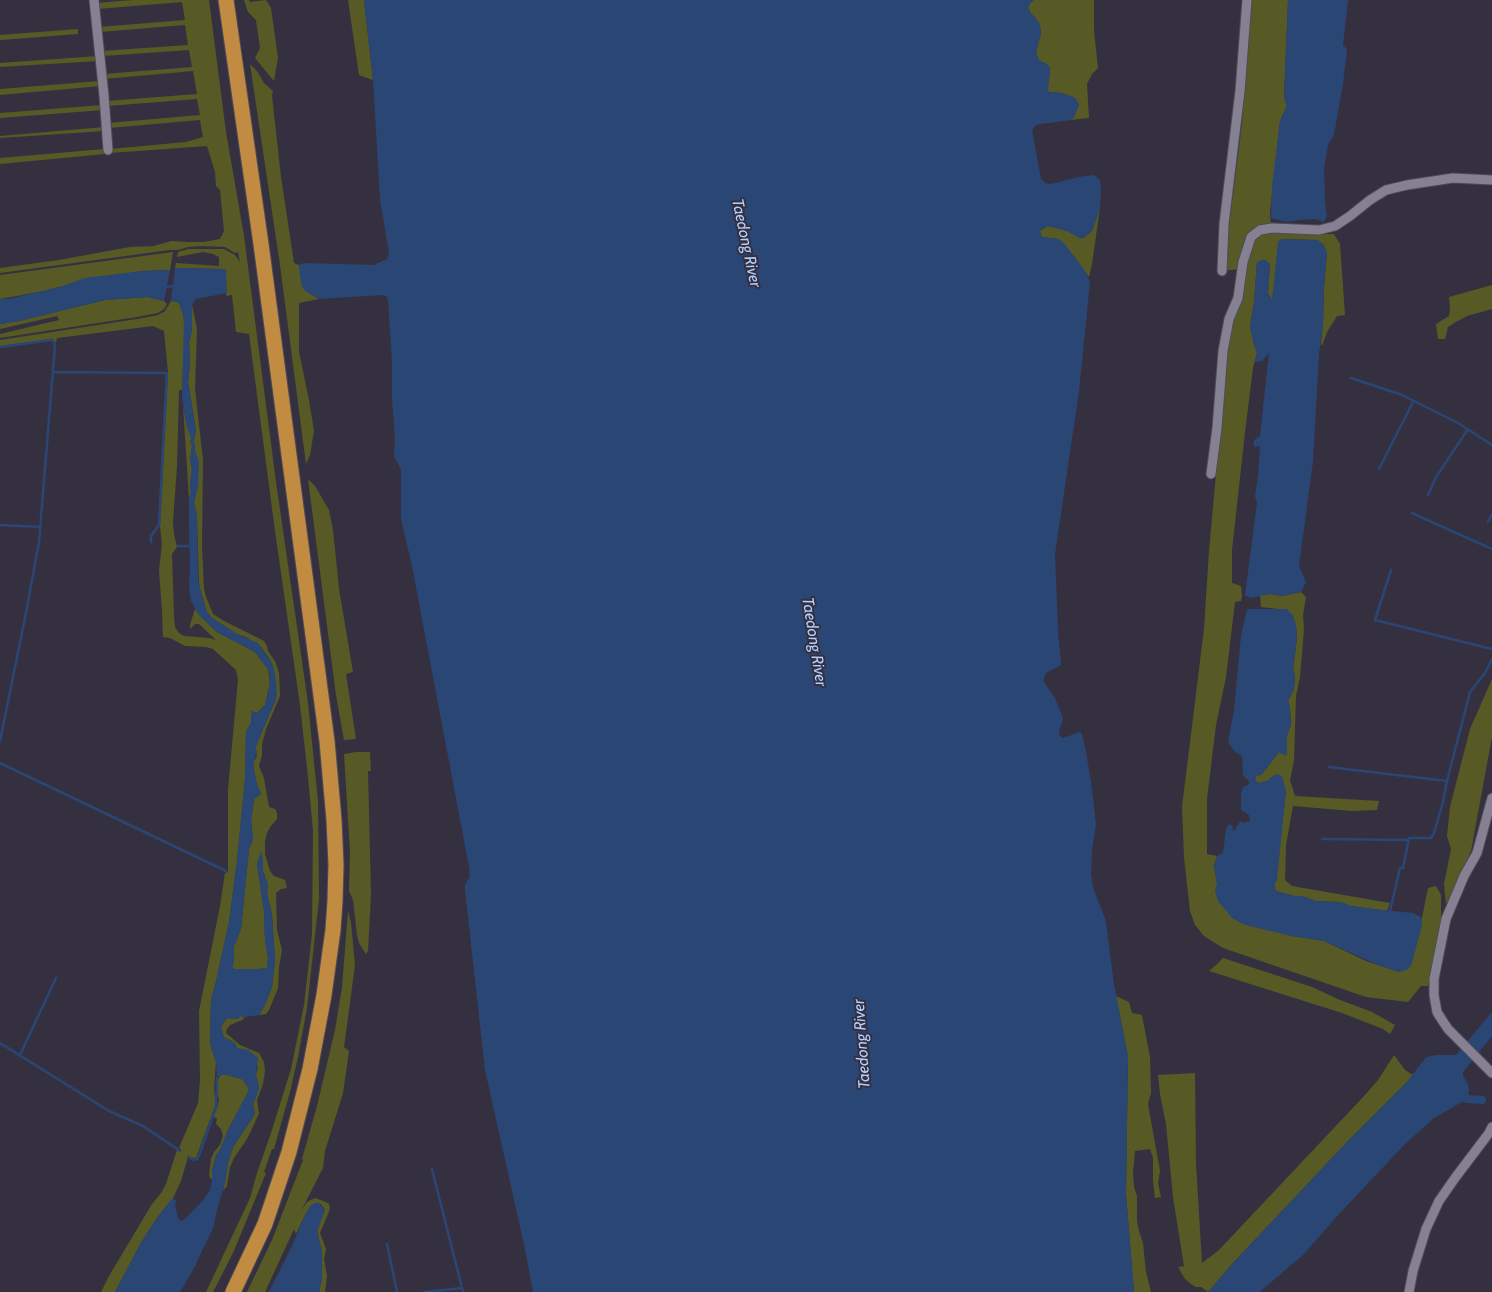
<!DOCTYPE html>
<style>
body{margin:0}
canvas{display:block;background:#353040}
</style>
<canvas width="1492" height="1292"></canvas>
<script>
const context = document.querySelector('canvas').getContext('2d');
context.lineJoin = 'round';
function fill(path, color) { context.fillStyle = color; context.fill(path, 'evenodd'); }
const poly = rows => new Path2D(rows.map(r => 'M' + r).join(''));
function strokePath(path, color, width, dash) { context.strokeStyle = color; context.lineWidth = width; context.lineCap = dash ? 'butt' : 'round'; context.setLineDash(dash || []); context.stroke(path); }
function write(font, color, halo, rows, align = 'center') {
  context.font = font + ' Cabin,sans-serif'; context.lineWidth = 4; context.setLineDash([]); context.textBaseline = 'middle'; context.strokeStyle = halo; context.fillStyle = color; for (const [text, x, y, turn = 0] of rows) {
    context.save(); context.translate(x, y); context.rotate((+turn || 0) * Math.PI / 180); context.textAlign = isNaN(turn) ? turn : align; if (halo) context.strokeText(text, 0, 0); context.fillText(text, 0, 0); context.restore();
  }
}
fill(poly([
 [133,0,209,0,226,132,244,236,276,482,308,703,318,801,319,899,307,1008,298,1057,290,1092,274,1149,272,1149,264,1172,266,1173,233,1253,213,1292,206,1292,250,1198,257,1173,271,1133,291,1069,304,1005,312,934,313,831,308,777,300,705,275,531,249,334,236,332,232,295,226,296,225,269,175,268,176,263,219,266,219,257,213,254,203,252,177,257,178,252,188,249,224,249,235,255,240,262,238,252,235,253,225,247,201,246,188,247,178,250,170,250,0,273,0,268,59,260,130,247,154,246,171,241,188,242,204,242,220,239,224,231,220,190,216,186,215,172,207,146,110,153,110,149,186,142,203,137,200,120,109,128,108,123,200,115,197,99,107,106,107,101,197,94,193,71,104,79,104,74,192,67,189,50,103,56,102,51,188,45,185,25,100,32,99,27,185,20,182,2,97,9,96,3],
 [244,0,249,0,250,2,266,0,271,8,278,58,274,81,255,58,260,48,256,20,248,12],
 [348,0,364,0,373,80,359,75],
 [1034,0,1094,0,1094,31,1098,68,1092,74,1087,84,1089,118,1071,120,1074,117,1079,104,1062,93,1049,92,1048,90,1046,64,1039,61,1036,52,1041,33,1038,21,1030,12,1028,7,1030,3],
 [1250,0,1288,0,1284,97,1287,106,1280,121,1270,213,1271,225,1254,228,1245,240,1238,269,1232,270,1227,270,1226,265,1227,242,1242,124],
 [78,29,78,34,0,40,0,35],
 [98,56,98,61,0,67,0,63],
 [250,64,257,71,264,83,273,91,272,96,281,177,294,263,299,265,303,287,309,293,319,299,299,303,299,352,309,400,314,431,310,455,306,464,280,265],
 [100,81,101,86,0,95,0,89],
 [102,105,103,110,0,118,0,113],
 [104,127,104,131,0,138,0,136],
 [104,149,105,154,0,164,0,158],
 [1100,208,1092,264,1089,277,1073,255,1061,241,1058,239,1042,237,1041,235,1040,231,1047,226,1057,228,1067,231,1080,238,1083,238,1092,231],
 [1264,233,1334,234,1340,244,1345,315,1337,316,1327,332,1322,346,1321,344,1323,324,1324,288,1327,253,1323,244,1317,240,1281,239,1272,301,1268,293,1270,264,1257,262,1254,303,1250,326,1254,345,1257,352,1253,368,1245,432,1232,550,1232,583,1241,586,1242,596,1241,601,1235,602,1226,677,1216,725,1207,799,1207,854,1217,856,1214,866,1217,883,1274,931,1292,936,1324,941,1366,961,1399,972,1422,926,1422,918,1428,888,1436,886,1441,895,1441,923,1428,986,1421,986,1408,1002,1366,997,1223,948,1204,936,1195,925,1190,911,1184,857,1182,807,1204,629,1209,551,1229,332,1233,313,1243,298,1249,254,1255,237],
 [173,252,170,270,142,271,71,284,44,291,0,299,0,275],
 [1492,285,1492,309,1467,316,1454,323,1448,327,1445,339,1438,339,1436,324,1449,316,1450,310,1449,297],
 [148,297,164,301,167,304,164,309,158,313,137,317,0,338,0,334,59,320,57,316,0,329,0,324,19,321,105,300],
 [171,301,178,302,180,305,183,314,185,328,182,390,179,390,177,466,173,522,174,534,177,547,172,554,174,617,175,627,179,633,184,636,209,638,216,640,199,624,195,624,190,629,190,625,195,609,203,619,217,632,255,652,268,669,270,683,265,705,257,713,252,711,251,723,246,732,245,779,237,861,229,922,215,986,211,999,210,1039,211,1047,216,1062,214,1090,216,1103,196,1158,188,1157,181,1181,173,1198,159,1215,142,1241,115,1292,101,1292,109,1276,152,1204,161,1193,166,1184,177,1150,181,1151,181,1149,179,1148,198,1103,200,1080,199,1011,220,906,225,873,228,872,228,789,238,680,236,670,213,649,206,647,185,646,170,638,163,637,162,611,159,570,162,544,160,526,168,372,164,331,153,326,57,338,56,342,52,339,0,346,0,340,137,319,158,315,165,311],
 [192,305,197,329,195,389,203,460,202,546,204,589,206,597,213,614,224,621,264,641,267,646,268,651,275,661,279,673,280,696,266,729,262,744,262,755,259,766,264,778,269,807,275,809,277,813,277,819,270,827,267,833,265,841,265,854,270,871,274,876,285,880,287,888,281,889,276,893,277,930,282,950,279,967,278,988,269,1010,266,1014,259,1015,264,1007,272,987,275,961,272,914,267,894,268,885,263,871,263,860,257,864,264,911,265,940,268,958,267,968,259,969,234,969,232,967,234,961,234,946,241,929,249,849,253,839,251,821,254,799,261,794,257,785,254,770,254,761,257,756,255,748,276,699,271,661,261,647,246,637,237,634,212,618,207,612,199,585,197,516,194,503,198,480,194,440,196,430,188,382,190,363,189,343,192,330],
 [183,405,187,427,192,438,190,441,192,445,190,461,192,468,190,484,191,493,189,499],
 [308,479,315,486,329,510,333,530,339,589,353,672,346,674,356,739,344,740,336,695],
 [1301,592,1306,597,1303,615,1304,629,1300,677,1296,696,1294,760,1290,780,1295,796,1379,801,1377,810,1352,811,1293,806,1286,845,1285,880,1292,886,1390,903,1387,911,1351,906,1340,902,1316,901,1302,896,1294,896,1276,891,1274,886,1286,791,1273,776,1267,781,1260,783,1255,781,1256,775,1261,775,1280,751,1287,747,1287,736,1291,724,1290,709,1288,701,1294,689,1295,676,1293,669,1297,638,1296,626,1293,616,1287,610,1261,607,1260,595,1270,594,1282,596],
 [1492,679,1492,737,1471,851,1446,904,1444,884,1451,849,1447,836,1450,807,1470,729],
 [356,752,370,752,371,771,368,771,371,894,368,951,366,954,359,943,357,935,353,900,349,891,350,852,344,754],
 [348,911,351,923,355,965,344,1047,349,1051,343,1093,325,1151,323,1168,301,1211,307,1202,315,1198,326,1202,329,1204,330,1208,328,1214,320,1233,326,1249,324,1259,327,1276,325,1292,319,1292,322,1279,322,1252,318,1235,317,1229,325,1210,321,1204,312,1205,305,1215,296,1234,294,1229,265,1292,247,1292,272,1240,303,1160,302,1159,317,1106,335,1030,342,987],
 [1223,958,1312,987,1340,1000,1372,1012,1395,1025,1390,1034,1383,1029,1342,1013,1209,971,1216,965],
 [1116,996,1129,1002,1132,1013,1142,1015,1150,1057,1151,1093,1148,1104,1160,1171,1158,1183,1161,1197,1155,1198,1153,1182,1153,1158,1150,1149,1135,1151,1133,1173,1134,1187,1137,1196,1137,1221,1139,1231,1143,1243,1146,1272,1151,1292,1134,1292,1126,1194,1128,1057],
 [240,1016,245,1017,242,1020,230,1025,227,1029,226,1033,240,1045,259,1053,264,1062,265,1071,263,1084,257,1100,259,1113,256,1120,247,1139,234,1158,230,1167,227,1186,223,1191,228,1163,233,1147,255,1114,253,1105,259,1088,256,1075,258,1066,240,1049,237,1048,235,1043,224,1037,222,1033,221,1027,227,1018,238,1019],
 [1394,1055,1405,1070,1413,1075,1406,1083,1348,1141,1233,1263,1208,1292,1201,1287,1196,1287,1191,1284,1185,1279,1178,1267,1184,1266,1173,1197,1166,1124,1160,1094,1158,1075,1195,1073,1196,1164,1202,1263,1219,1250,1365,1095,1378,1080],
 [221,1075,227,1075,242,1079,248,1087,248,1092,228,1130,220,1150,216,1155,212,1171,212,1180,209,1176,211,1159,214,1152,220,1145,223,1136,221,1129,216,1124,217,1119,213,1116,217,1108,219,1101,217,1089,218,1079]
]), '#575a24');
fill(poly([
 [364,0,1034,0,1030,3,1028,7,1030,12,1038,21,1040,25,1041,33,1036,52,1039,60,1047,64,1050,68,1050,72,1048,90,1049,92,1062,93,1074,97,1077,100,1079,104,1074,117,1071,120,1041,124,1036,125,1032,130,1041,179,1045,183,1051,184,1078,177,1094,175,1100,180,1101,186,1100,208,1092,231,1086,236,1080,238,1067,231,1048,226,1040,231,1041,235,1042,237,1058,239,1064,243,1085,271,1090,282,1079,391,1055,554,1058,632,1061,663,1061,665,1046,673,1044,678,1044,682,1055,698,1061,713,1063,719,1059,731,1060,736,1063,738,1080,732,1082,734,1086,752,1091,782,1096,824,1092,850,1091,872,1093,888,1106,921,1114,984,1128,1057,1126,1194,1134,1292,533,1292,525,1249,485,1070,465,890,465,885,470,877,469,867,412,566,401,519,401,470,394,456,395,438,392,398,392,361,388,300,386,296,383,295,319,299,304,290,301,283,299,265,301,264,304,263,374,265,387,259,389,253,380,199,373,80],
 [1288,0,1348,0,1343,45,1347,49,1343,84,1334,135,1328,145,1324,169,1325,204,1327,215,1324,222,1315,219,1298,220,1287,222,1271,218,1272,186,1280,121,1287,106,1284,97],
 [1281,239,1317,240,1323,244,1327,252,1324,288,1323,324,1319,354,1313,461,1299,566,1306,582,1301,592,1282,596,1270,594,1250,598,1245,595,1257,503,1255,496,1258,476,1260,446,1254,447,1254,440,1260,436,1269,353,1262,361,1255,362,1257,352,1254,345,1250,326,1254,303,1257,262,1264,259,1270,264,1268,293,1272,300,1278,242],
 [175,268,226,269,227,293,196,299,192,305,192,330,189,343,190,363,188,382,196,430,194,440,195,451,199,461,198,487,194,503,197,516,198,579,202,597,207,612,212,618,237,634,258,643,273,665,276,680,277,694,276,699,255,748,257,751,254,761,254,770,257,785,261,794,254,799,251,821,253,839,249,849,241,929,234,946,234,961,232,967,234,969,259,969,267,968,268,958,265,940,264,911,257,864,261,851,263,859,263,871,268,885,267,894,272,914,275,961,272,987,264,1007,259,1015,245,1017,240,1016,238,1019,227,1018,221,1027,224,1037,235,1043,237,1048,248,1050,258,1058,256,1075,259,1088,253,1105,255,1114,233,1147,228,1163,225,1183,218,1206,213,1228,195,1266,180,1292,115,1292,142,1241,159,1215,173,1198,176,1201,175,1206,178,1218,181,1221,186,1218,203,1200,210,1190,212,1180,212,1171,216,1155,220,1150,230,1126,248,1092,248,1087,242,1079,227,1075,221,1075,217,1078,216,1062,211,1047,210,1039,211,999,215,986,229,922,237,861,245,779,246,732,251,723,252,711,258,713,265,705,269,689,270,677,268,669,255,652,217,632,198,614,191,601,189,584,190,566,189,529,189,499,191,493,190,484,192,468,190,461,192,445,190,441,191,438,187,427,182,397,184,319,180,305,178,302,171,301],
 [170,270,164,301,148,297,105,300,19,321,0,324,0,299,8,299,60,287,85,278,142,271],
 [1247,609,1287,609,1293,616,1296,626,1297,638,1293,669,1295,676,1294,689,1288,701,1290,709,1291,724,1287,736,1287,755,1284,755,1279,752,1261,775,1256,776,1255,781,1260,783,1267,781,1273,776,1278,774,1282,776,1286,791,1277,880,1274,886,1276,891,1294,896,1302,896,1316,901,1340,902,1351,906,1373,909,1413,913,1422,918,1422,926,1411,966,1406,970,1399,972,1378,965,1324,941,1292,936,1245,925,1232,918,1218,901,1215,891,1217,883,1214,866,1217,856,1223,853,1226,829,1229,824,1232,826,1233,831,1235,830,1240,821,1244,823,1250,821,1249,815,1241,810,1241,794,1243,787,1248,785,1249,782,1243,775,1242,756,1235,752,1228,742,1234,710,1241,636],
 [1492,1012,1492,1036,1463,1072,1463,1076,1468,1084,1469,1091,1467,1099,1434,1118,1405,1144,1339,1214,1304,1254,1262,1290,1259,1292,1208,1292,1233,1263,1348,1141,1406,1083,1424,1060,1427,1057,1436,1055,1456,1055],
 [318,1202,325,1210,318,1229,318,1235,322,1252,322,1279,319,1292,269,1292,292,1246,305,1215,311,1205]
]), '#294675');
strokePath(poly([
 [164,287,176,286],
 [0,347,52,340,54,342,55,345,39,542,26,613,0,741],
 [53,372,167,373,159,525,151,536,151,542],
 [1351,378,1402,395,1458,423,1492,445],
 [1379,469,1413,402],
 [1428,495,1436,477,1468,429],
 [1412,513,1492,549],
 [1488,522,1492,514],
 [0,525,40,527],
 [178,546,189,546],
 [1391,570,1375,620,1492,649],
 [0,763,226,871],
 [1329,767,1447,781],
 [1322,839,1408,840],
 [1390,911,1400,868,1403,868,1409,838,1431,838,1434,833,1443,802,1447,781,1470,692,1485,673,1492,659],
 [0,1043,109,1111,143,1126,180,1151],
 [20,1055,56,978],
 [188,1157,194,1160,197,1159,200,1153,216,1107,217,1078],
 [432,1169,463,1292],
 [387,1244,397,1292],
 [425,1292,462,1288]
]), '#294675', 2.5);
strokePath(poly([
 [1467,1099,1482,1100]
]), '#294675', 8);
const street = poly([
 [94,0,104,96,108,150],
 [1222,271,1224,224,1240,91,1247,0],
 [1211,474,1217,428,1223,351,1229,319,1238,298,1243,262,1251,237,1260,230,1272,228,1319,230,1335,226,1350,216,1370,200,1386,190,1407,185,1453,178,1492,180],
 [1492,798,1477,853,1464,876,1446,919,1434,979,1434,995,1437,1012,1442,1020,1448,1029,1492,1073],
 [1409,1292,1413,1271,1426,1229,1439,1201,1455,1178,1489,1133,1492,1127]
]);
const highway = poly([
 [226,0,261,244,327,741,334,820,336,865,335,901,333,930,324,995,310,1069,289,1152,265,1224,233,1292]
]);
strokePath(street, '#4f4b58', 11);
strokePath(highway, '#4f4b58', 17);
strokePath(street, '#868093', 9);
strokePath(highway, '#c18c41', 15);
write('italic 16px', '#b3cffd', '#353040', [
 ["Taedong River",746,243,78],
 ["Taedong River",814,642,81],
 ["Taedong River",862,1044,-94]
]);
</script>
